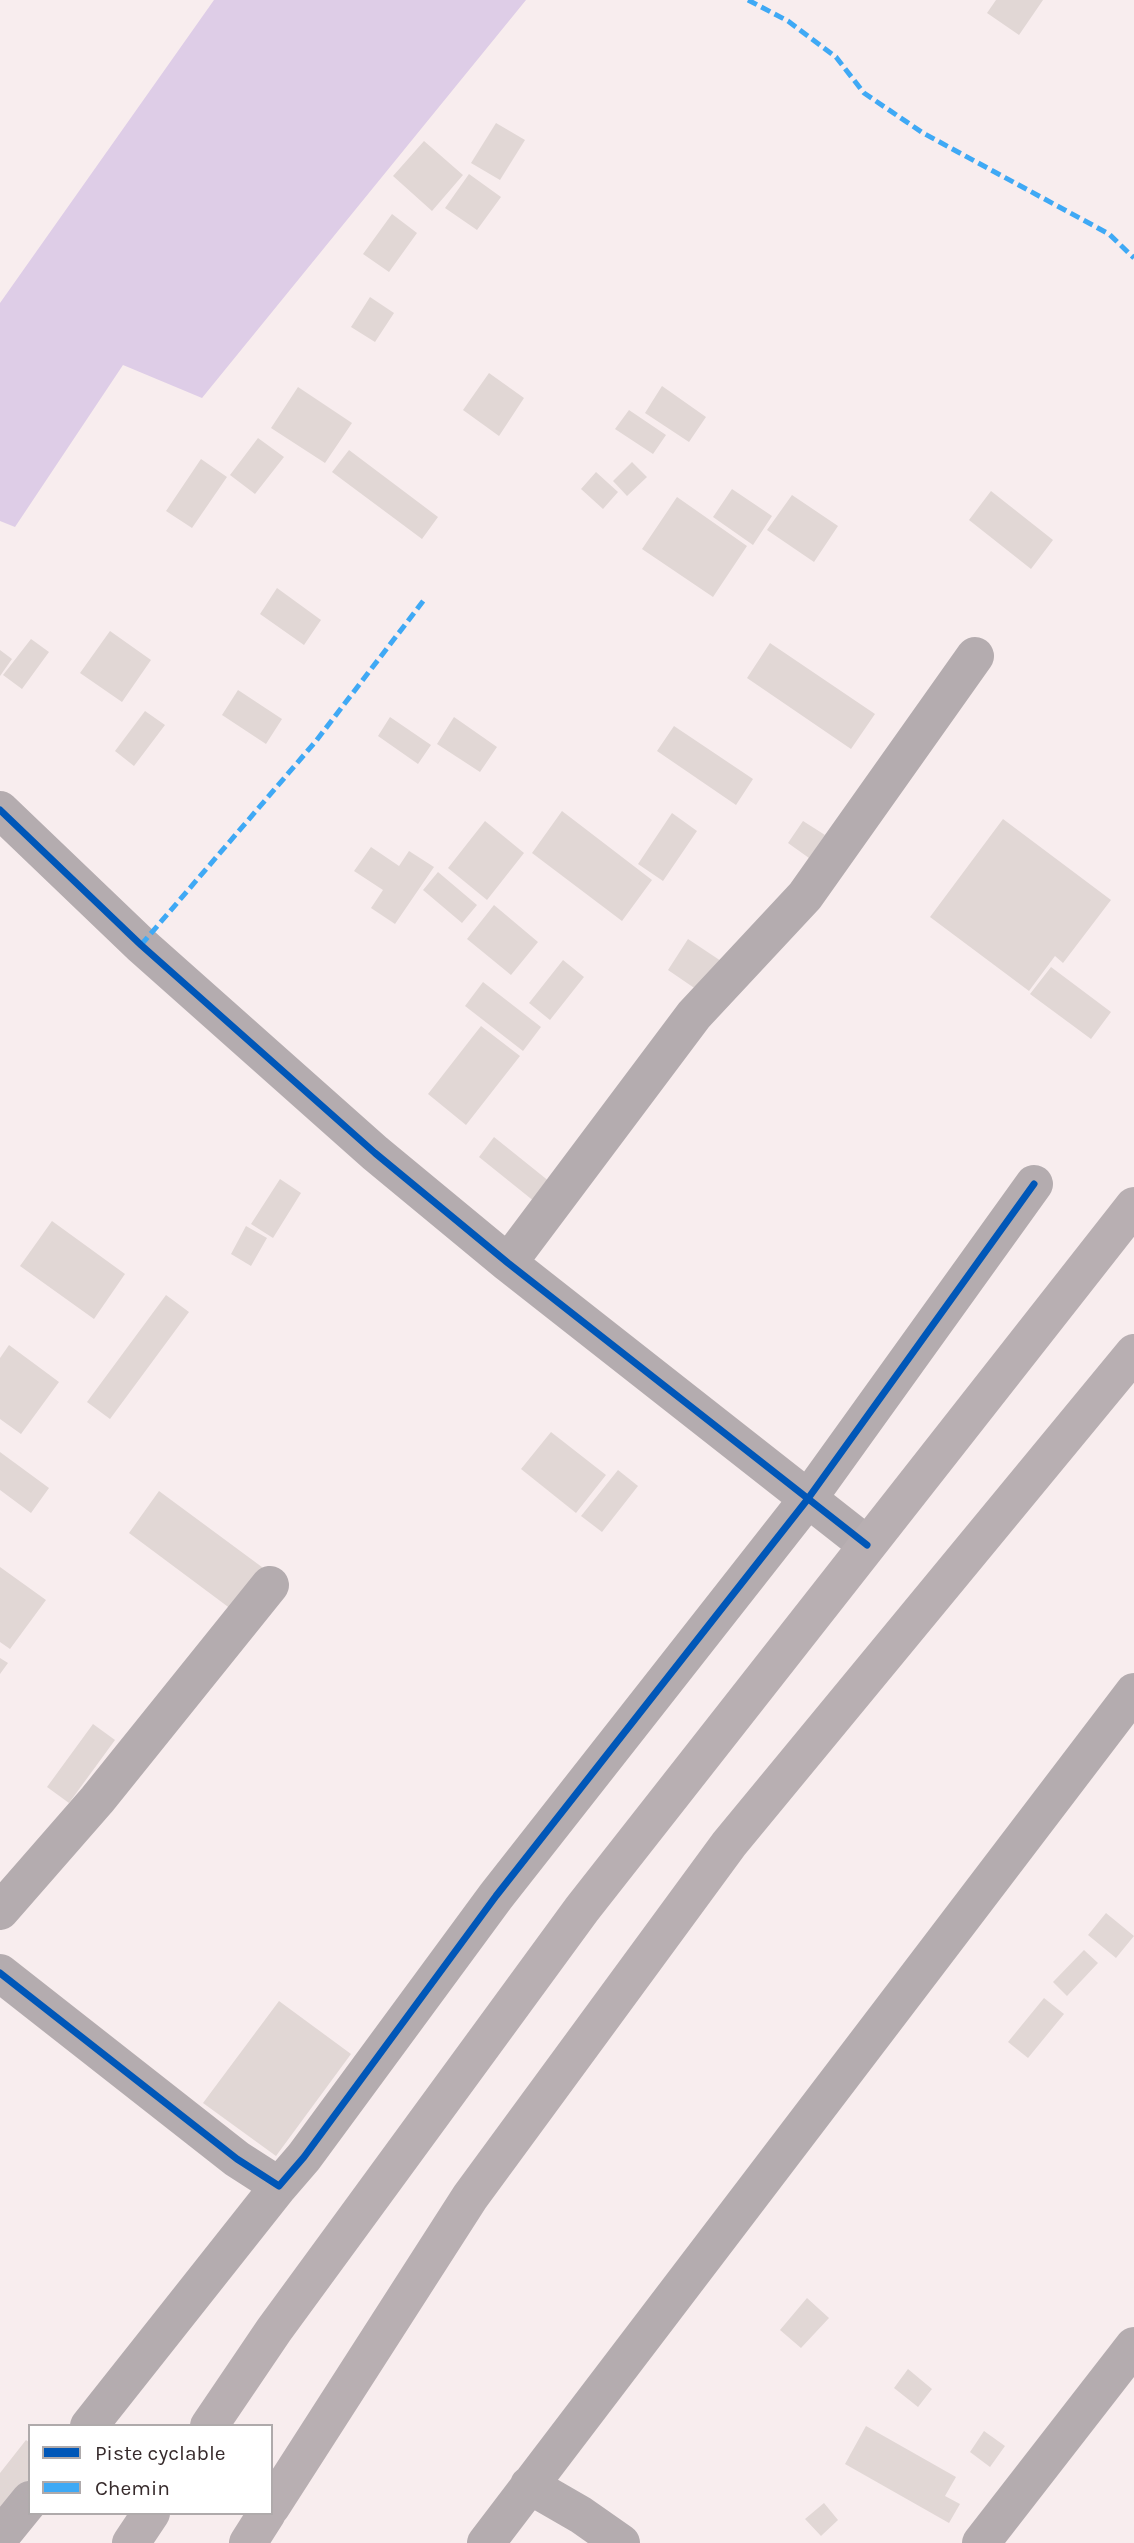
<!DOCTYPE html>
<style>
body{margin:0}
#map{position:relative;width:1134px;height:2543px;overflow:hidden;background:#f8edee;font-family:Karla,sans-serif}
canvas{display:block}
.legend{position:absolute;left:28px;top:2424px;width:245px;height:91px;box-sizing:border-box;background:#fff;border:2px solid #afaaab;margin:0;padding:9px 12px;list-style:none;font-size:21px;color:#372b2c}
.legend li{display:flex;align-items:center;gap:14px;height:35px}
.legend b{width:35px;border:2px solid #afaaab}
</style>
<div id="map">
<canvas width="1134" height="2543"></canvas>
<ul class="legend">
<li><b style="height:9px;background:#0057b8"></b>Piste cyclable</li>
<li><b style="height:9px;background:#3fa9f5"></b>Chemin</li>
</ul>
</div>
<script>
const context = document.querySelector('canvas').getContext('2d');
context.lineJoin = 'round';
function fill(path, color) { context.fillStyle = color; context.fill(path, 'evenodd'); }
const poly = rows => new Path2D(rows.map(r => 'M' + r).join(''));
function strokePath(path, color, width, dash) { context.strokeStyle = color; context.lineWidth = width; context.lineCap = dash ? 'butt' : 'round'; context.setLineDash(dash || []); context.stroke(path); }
fill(poly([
 [214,0,526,0,202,398,123,365,15,527,0,521,0,303]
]), '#decde7');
fill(poly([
 [996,0,1043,0,1019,35,987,13],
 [496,123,525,140,500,180,471,163],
 [424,141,463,175,432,211,393,176],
 [469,174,501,197,477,230,445,208],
 [392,214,417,233,389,272,363,254],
 [370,297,394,313,375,342,351,327],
 [489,373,524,398,499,436,463,410],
 [662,386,706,417,689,442,645,413],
 [298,387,352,423,325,463,271,428],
 [629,410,666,435,653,454,615,429],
 [258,438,284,457,255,494,230,475],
 [349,450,438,517,422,539,332,472],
 [201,459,227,477,192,528,166,511],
 [632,462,647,477,627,496,613,481],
 [596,472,618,492,603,509,581,489],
 [732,489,772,516,753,545,713,517],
 [991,491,1053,540,1031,569,969,520],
 [792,495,838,526,814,562,767,530],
 [677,497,747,546,713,597,642,549],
 [277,588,321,620,304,645,260,614],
 [110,631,151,660,122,702,80,673],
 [31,639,49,652,22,689,3,675],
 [770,643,875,714,851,749,747,678],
 [0,650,12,659,0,676],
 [238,690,282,719,266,744,222,715],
 [145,711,165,725,134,766,115,751],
 [390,717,431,745,418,764,378,736],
 [454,717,497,747,480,772,437,744],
 [674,726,753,779,736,805,657,751],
 [562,811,652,880,622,921,532,853],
 [672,813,697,831,663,881,638,864],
 [1003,819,1111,900,1063,963,1055,956,1029,991,930,917],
 [485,821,524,853,487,900,448,868],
 [803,821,825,835,809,858,788,843],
 [371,847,399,866,409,851,434,867,395,924,371,908,383,890,354,871],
 [438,872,477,905,462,923,423,890],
 [494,905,538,942,511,975,467,939],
 [688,939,727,965,706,996,668,970],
 [563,960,584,977,550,1020,529,1003],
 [1051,967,1111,1012,1091,1039,1030,994],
 [483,982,541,1027,523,1051,465,1006],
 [481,1026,520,1056,466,1125,428,1094],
 [494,1137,550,1182,535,1202,479,1157],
 [280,1179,301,1193,273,1238,251,1224],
 [52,1221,125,1274,94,1319,20,1266],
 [246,1226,267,1238,251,1266,231,1254],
 [166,1295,189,1312,110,1419,87,1402],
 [9,1345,59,1382,21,1434,0,1419,0,1358],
 [551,1432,606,1475,576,1513,521,1469],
 [0,1452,49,1488,31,1513,0,1490],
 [618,1470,638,1486,602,1532,581,1516],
 [159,1491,270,1573,239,1615,129,1533],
 [0,1567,46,1600,10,1649,0,1642],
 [0,1658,8,1663,0,1674],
 [93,1724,115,1740,69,1803,47,1787],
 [1106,1913,1134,1936,1116,1958,1088,1935],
 [1084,1950,1098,1963,1067,1996,1053,1982],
 [1044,1998,1064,2014,1028,2058,1008,2042],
 [279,2001,351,2054,276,2156,203,2103],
 [807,2298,829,2318,801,2348,780,2330],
 [908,2369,932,2389,918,2407,894,2388],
 [866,2426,956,2477,945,2496,960,2504,949,2523,845,2464],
 [984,2431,1005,2446,990,2467,970,2452],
 [26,2440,30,2443,30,2486,0,2524,0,2473],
 [824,2503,838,2520,821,2536,805,2519]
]), '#e1d7d5');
strokePath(poly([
 [0,810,141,945,375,1153,508,1263,867,1545],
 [508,1263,694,1015,805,896,975,656],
 [0,1911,97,1800,270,1585],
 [0,1973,237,2159,279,2186,304,2157,496,1896,807,1500,1034,1184],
 [89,2426,279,2186],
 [529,2485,581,2515,621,2543],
 [0,2537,30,2500],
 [486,2543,1134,1692],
 [981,2543,1134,2346]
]), '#b4acaf', 38);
strokePath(poly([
 [209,2426,274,2330,582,1909,1134,1206],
 [271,2507,470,2197,729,1844,1134,1353],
 [131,2543,151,2513],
 [248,2543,267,2513]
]), '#b8afb2', 38);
strokePath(poly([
 [748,0,788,21,836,57,864,93,923,133,1109,234,1134,258],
 [141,945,316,741,424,600]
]), '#3fa9f5', 5, [10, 5]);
strokePath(poly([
 [0,810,141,945,375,1153,508,1263,867,1545],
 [0,1973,237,2159,279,2186,304,2157,496,1896,807,1500,1034,1184]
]), '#0057b8', 7);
</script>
